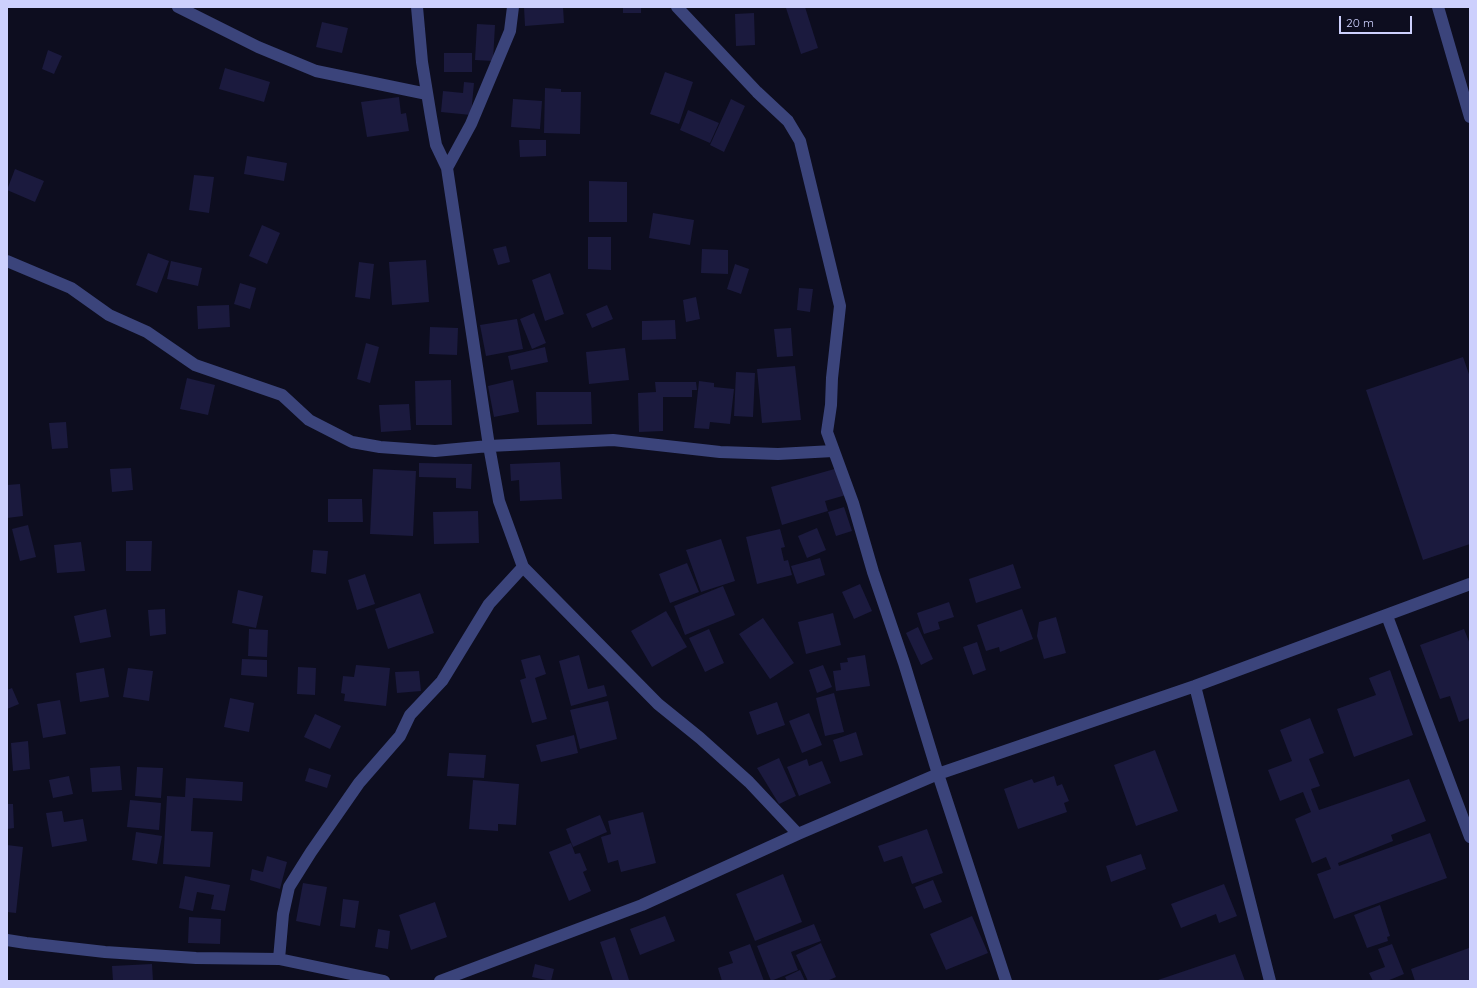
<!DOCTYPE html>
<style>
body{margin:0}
#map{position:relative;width:1477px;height:988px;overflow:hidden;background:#0d0d1f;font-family:Quicksand,sans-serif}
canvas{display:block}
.frame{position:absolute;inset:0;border:8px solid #cdd0fd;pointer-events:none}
.scale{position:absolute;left:1339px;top:16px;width:73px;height:18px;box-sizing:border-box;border:2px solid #cdd0fd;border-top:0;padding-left:5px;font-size:12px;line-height:14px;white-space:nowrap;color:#cdd0fd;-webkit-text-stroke:3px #0d0d1f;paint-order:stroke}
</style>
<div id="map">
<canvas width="1477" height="988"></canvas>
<div class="frame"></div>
<div class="scale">20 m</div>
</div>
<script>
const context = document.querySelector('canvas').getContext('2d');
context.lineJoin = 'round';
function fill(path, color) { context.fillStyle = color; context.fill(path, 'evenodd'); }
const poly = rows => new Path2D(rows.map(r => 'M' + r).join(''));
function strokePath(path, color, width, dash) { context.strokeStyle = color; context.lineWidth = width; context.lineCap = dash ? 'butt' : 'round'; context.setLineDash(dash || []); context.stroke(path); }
fill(poly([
 [524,7,563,7,564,23,525,26],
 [623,7,641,7,641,13,623,13],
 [790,7,805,7,818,48,801,54,786,8],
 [754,13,755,45,736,46,735,14],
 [322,22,348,28,342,53,316,47],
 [477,24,495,25,493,61,475,60],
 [48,50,62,56,54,74,42,69],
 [444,53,472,53,472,72,444,72],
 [225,68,270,82,264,102,219,89],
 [665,72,693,82,679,124,650,114],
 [464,82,474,83,471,115,441,112,443,91,463,93],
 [545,88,561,89,561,92,581,92,580,134,544,133],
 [399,97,401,114,406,113,409,131,367,137,361,102],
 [513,99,542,101,540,129,511,127],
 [731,99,745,106,724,152,710,145],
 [688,110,719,123,710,143,680,130],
 [519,140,546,140,546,156,520,157],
 [247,156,287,163,284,181,244,174],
 [15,169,44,181,35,202,7,190],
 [194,175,214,177,209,213,189,210],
 [589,181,627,182,627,222,589,222],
 [653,213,694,220,690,245,649,238],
 [262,225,280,233,267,264,249,256],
 [588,237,611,237,611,270,588,269],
 [506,246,510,262,498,265,493,249],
 [702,249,728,250,728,274,701,273],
 [148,253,169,261,157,293,136,285],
 [426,260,429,302,392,305,389,262],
 [171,261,202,268,198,286,167,279],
 [359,262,374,264,370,299,355,297],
 [735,264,749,269,741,294,727,289],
 [550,273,564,314,545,321,532,280],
 [240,283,256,288,250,309,234,304],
 [799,288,813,289,810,312,797,310],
 [696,297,700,319,686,322,683,300],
 [229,305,230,327,198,329,197,306],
 [607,305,613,319,592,328,586,314],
 [534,313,546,343,532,349,520,319],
 [517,319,523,349,486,356,480,325],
 [675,320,676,339,642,340,642,321],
 [430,327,458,328,457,355,429,354],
 [791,328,793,356,777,357,774,329],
 [366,343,379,347,370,383,357,379],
 [545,347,548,362,511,370,508,356],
 [625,348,629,380,589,384,586,352],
 [1463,357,1470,377,1470,544,1423,560,1366,390],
 [795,366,801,420,762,423,757,369],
 [736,372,755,373,753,417,734,416],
 [187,378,215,385,208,415,180,409],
 [451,380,452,425,416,425,415,381],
 [513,380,519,412,494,417,488,386],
 [699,381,714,383,714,387,734,389,730,424,710,422,709,429,694,428],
 [655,382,696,382,697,390,692,390,692,397,663,397,663,431,639,432,638,393,656,392],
 [536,392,591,392,592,424,537,425],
 [409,404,411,430,381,432,379,405],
 [66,422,68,448,52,449,49,423],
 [560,462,562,499,520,501,519,480,511,481,510,464],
 [419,463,472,464,471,489,456,488,456,478,419,477],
 [131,468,133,490,112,492,110,469],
 [838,468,846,495,825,501,828,511,782,525,771,487],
 [373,469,416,471,413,536,370,534],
 [20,484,23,516,7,518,7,485],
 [328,499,362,499,363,522,328,522],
 [844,507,852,531,836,536,828,512],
 [478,511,479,543,434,544,433,512],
 [28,525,36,557,20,561,12,529],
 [817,528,826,550,807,558,798,536],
 [780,529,785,547,781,548,784,561,788,560,792,575,757,584,746,537],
 [721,539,735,581,701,592,686,550],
 [126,541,152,541,151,571,126,571],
 [81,542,85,571,57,573,54,545],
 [313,550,328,551,326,574,311,572],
 [820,558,825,575,797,584,791,566],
 [687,563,699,592,670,603,659,574],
 [1013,564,1021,588,976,603,969,579],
 [365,574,375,604,357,610,348,580],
 [860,584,872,611,854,619,842,592],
 [723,586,735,615,685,635,674,606],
 [238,590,263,596,256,628,232,623],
 [420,593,434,633,388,649,375,609],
 [949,602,954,617,938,622,940,629,924,634,917,613],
 [106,609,111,637,80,643,74,616],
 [165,609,166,634,150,636,148,610],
 [1022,609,1033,639,1000,652,999,647,986,651,977,625],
 [666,611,687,647,652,667,631,631],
 [833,613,841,645,806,654,798,622],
 [1056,617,1066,653,1044,659,1037,636,1039,622],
 [763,618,794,663,770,679,739,634],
 [918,627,933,659,921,665,906,633],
 [249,629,268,630,267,657,248,656],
 [709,629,724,663,705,672,689,638],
 [1464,629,1470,644,1470,718,1459,722,1450,696,1440,699,1420,645],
 [977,642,986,670,973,675,963,647],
 [540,655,546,674,535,678,547,719,532,723,520,680,526,678,521,660],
 [579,655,588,689,604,685,607,696,571,706,559,661],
 [865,655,870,686,836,691,833,671,841,670,840,663,848,662,847,658],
 [242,659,267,660,267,677,241,675],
 [356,665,390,668,386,706,344,701,345,694,341,693,343,676,354,677],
 [823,665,832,687,817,693,809,670],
 [298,667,316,668,315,695,297,694],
 [104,668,109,697,80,702,76,673],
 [128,668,153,671,149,701,123,697],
 [1390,670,1413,735,1354,757,1337,709,1376,695,1369,678],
 [419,671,421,691,397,693,395,672],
 [12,688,19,704,7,709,7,690],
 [834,693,844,732,825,736,816,698],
 [230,698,254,703,249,732,224,727],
 [60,700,66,734,43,738,37,704],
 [608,701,617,739,580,749,570,710],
 [777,702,785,725,757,735,749,712],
 [809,713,822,745,802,753,789,721],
 [315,714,341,726,330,749,304,737],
 [1310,718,1324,753,1309,759,1320,786,1311,789,1319,810,1409,779,1426,821,1391,835,1393,841,1338,863,1339,866,1430,833,1447,878,1334,919,1317,874,1331,869,1326,857,1312,863,1295,819,1311,812,1303,792,1280,801,1268,770,1292,761,1280,730],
 [856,732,863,755,840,762,833,740],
 [574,735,578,753,541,762,536,745],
 [28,741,30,769,13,771,11,743],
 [1155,750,1178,811,1136,826,1114,765],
 [449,753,486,755,484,778,447,776],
 [779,758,796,796,779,804,757,768],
 [807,759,809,766,822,761,831,783,799,796,787,767],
 [120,766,122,790,92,792,90,768],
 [137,767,163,768,161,798,135,796],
 [309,768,331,775,327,788,305,781],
 [69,776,73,794,53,798,49,780],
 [1054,776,1057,786,1062,784,1069,801,1064,803,1067,812,1018,829,1004,789,1032,779,1034,783],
 [186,778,243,782,242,801,193,798,191,831,213,832,210,867,163,864,167,796,185,797],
 [473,780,519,784,516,825,498,824,498,831,469,829],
 [130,800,161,803,159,830,127,827],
 [7,804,13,804,14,828,7,829],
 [62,811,64,822,83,819,87,841,52,847,46,813],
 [643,812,656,863,621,872,618,860,608,863,601,837,611,834,608,821],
 [600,815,607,832,573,847,566,829],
 [927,829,943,873,912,884,902,856,884,862,878,846],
 [136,832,162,836,157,864,132,860],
 [571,843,575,854,580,853,587,870,583,872,591,891,569,901,549,852],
 [7,845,23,847,16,913,7,912],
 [1141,854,1146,869,1111,882,1106,866],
 [267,856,287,862,280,889,250,880,252,869,263,872],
 [783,874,802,922,755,941,736,894],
 [185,876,230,885,225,911,211,909,214,895,197,892,193,911,179,908],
 [933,880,942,902,924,909,915,887],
 [303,883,327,887,320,926,296,921],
 [1224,884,1237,916,1219,923,1216,914,1181,928,1171,904],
 [343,899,359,901,355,928,340,926],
 [435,902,447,937,411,950,399,915],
 [1380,905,1390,936,1387,937,1388,941,1367,948,1354,915],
 [665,916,675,941,640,955,630,929],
 [972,916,988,953,946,970,930,934],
 [189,917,221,919,220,944,188,943],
 [814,924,821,941,791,952,798,970,771,981,757,946],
 [378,929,390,931,388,949,375,947],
 [615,937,629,980,625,981,613,981,600,942],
 [821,943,836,977,827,981,808,981,796,955],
 [750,944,764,981,722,981,718,968,733,963,729,952],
 [1392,944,1404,974,1387,981,1373,981,1369,973,1385,967,1378,949],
 [1469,948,1470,981,1415,981,1411,969],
 [1235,954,1245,981,1155,981],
 [152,964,153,981,113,981,112,966],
 [535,964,554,969,551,981,532,977],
 [800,970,805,981,787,981,785,977]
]), '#1b1a3e');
strokePath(poly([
 [178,7,258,47,316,71,427,94],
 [417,7,422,62,431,117,436,145,447,168],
 [513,7,510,31,471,124,447,168,489,446,499,501,523,567,658,704,700,738,749,782,798,834],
 [677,7,757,92,788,121,800,141,840,306,832,378,831,405,827,432,853,503,873,572,904,663,938,774,1006,981],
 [1438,7,1470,117],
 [7,261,71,288,109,315,147,332,195,365,282,395,309,420,352,442,380,447,435,451,489,446,613,440,720,452,778,454,833,451],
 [1387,616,1470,837],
 [1195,686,1270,981],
 [7,940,26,943,105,952,196,958,279,959,384,981],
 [279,959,283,914,289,887,311,852,359,783,400,736,410,715,442,681,489,604,523,567],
 [440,981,642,905,798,834,938,774,1195,686,1470,584]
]), '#3b447b', 12);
</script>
